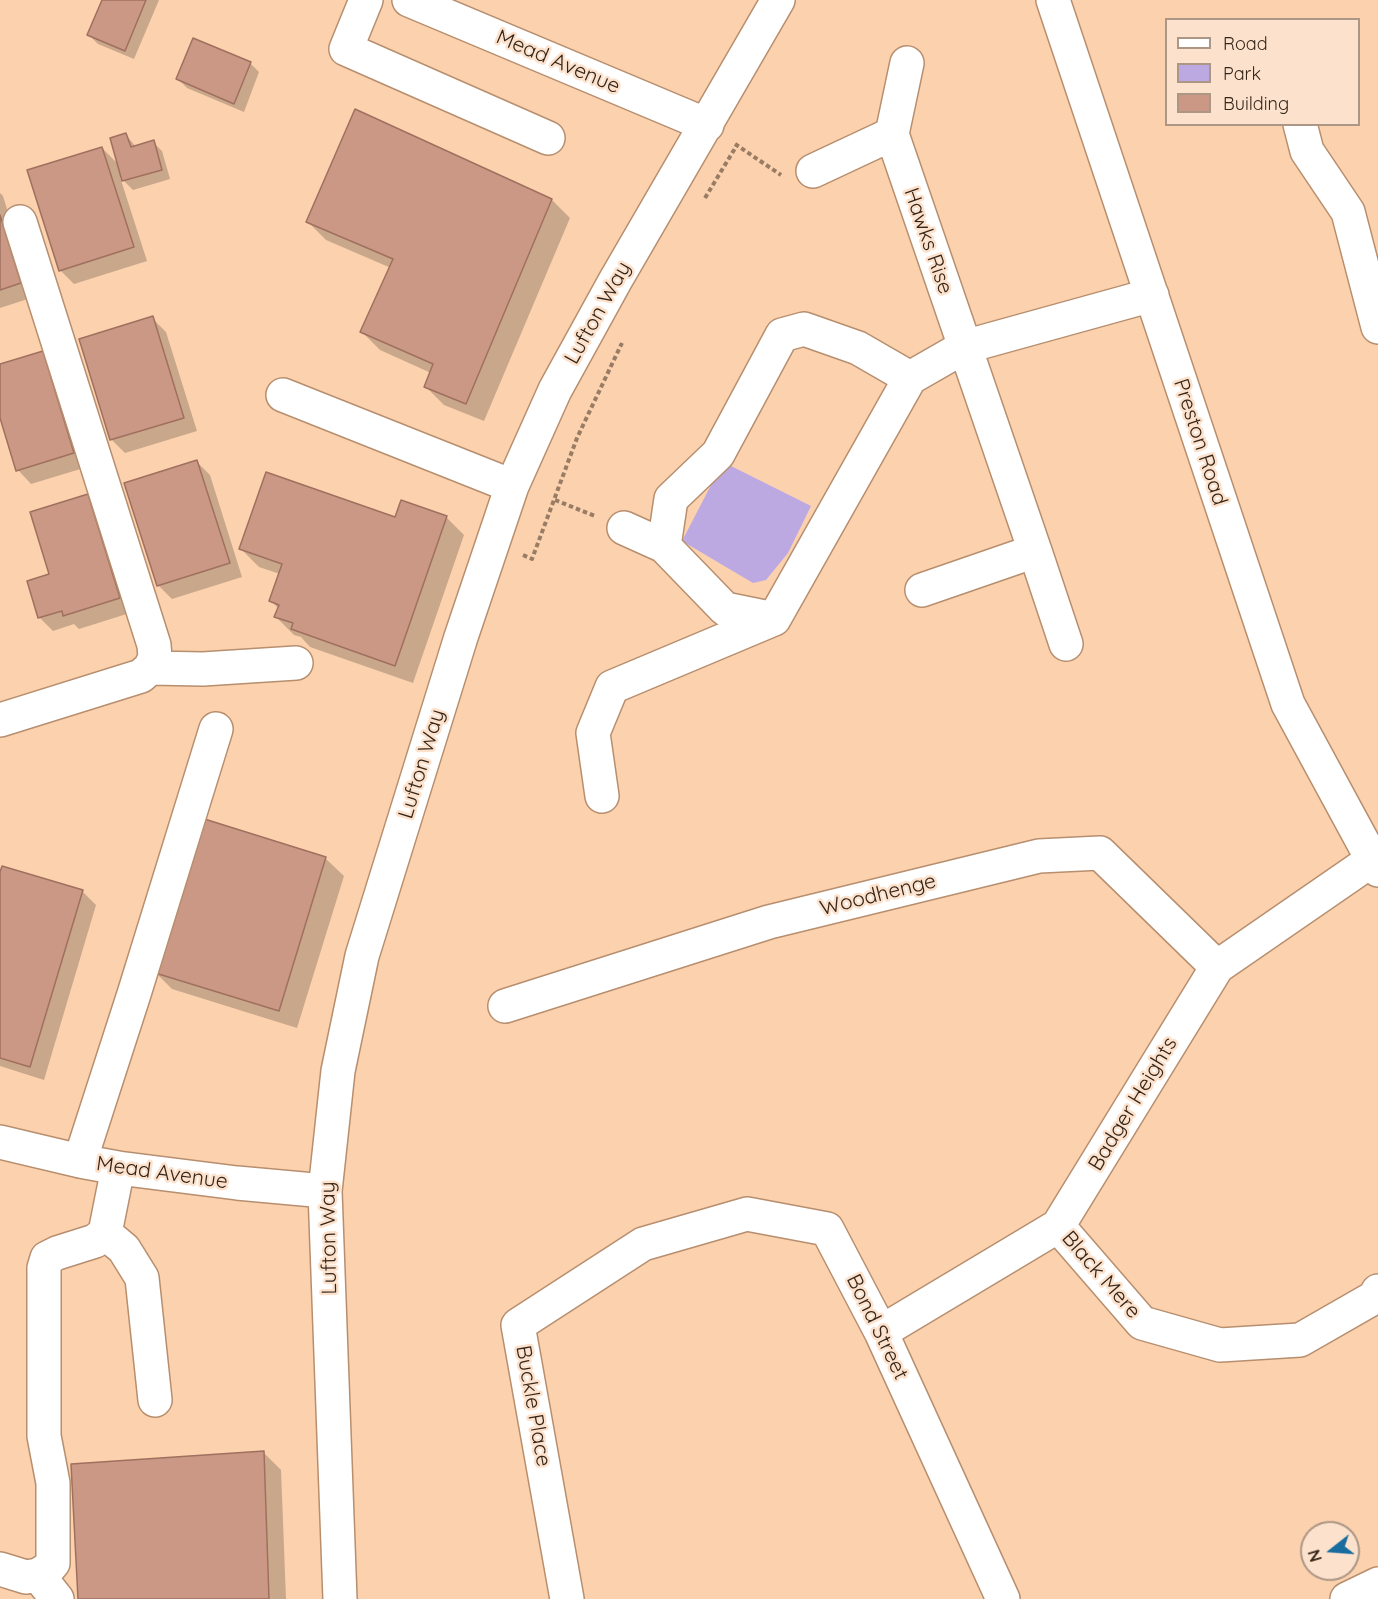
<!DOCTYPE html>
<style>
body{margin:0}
#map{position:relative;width:1378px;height:1599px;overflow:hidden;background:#fcd1ae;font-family:Quicksand,sans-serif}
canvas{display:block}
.legend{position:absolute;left:1165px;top:18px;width:195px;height:108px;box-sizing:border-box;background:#fce2cd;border:2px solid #ac9685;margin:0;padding:8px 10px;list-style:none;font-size:18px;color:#352518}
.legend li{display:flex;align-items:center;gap:12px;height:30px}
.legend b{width:30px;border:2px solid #ac9685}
.north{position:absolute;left:1300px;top:1521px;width:60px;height:60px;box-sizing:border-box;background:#fce2cd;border:2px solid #ac9685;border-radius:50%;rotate:253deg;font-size:16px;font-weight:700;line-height:24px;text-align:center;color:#352518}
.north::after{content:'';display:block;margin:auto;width:21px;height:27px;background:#196d9e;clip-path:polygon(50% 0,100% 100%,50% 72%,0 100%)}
</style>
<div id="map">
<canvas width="1378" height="1599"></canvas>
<ul class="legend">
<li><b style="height:8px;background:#fff"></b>Road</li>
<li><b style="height:16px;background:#bca9e1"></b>Park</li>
<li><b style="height:16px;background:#cb9886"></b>Building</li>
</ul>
<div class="north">N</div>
</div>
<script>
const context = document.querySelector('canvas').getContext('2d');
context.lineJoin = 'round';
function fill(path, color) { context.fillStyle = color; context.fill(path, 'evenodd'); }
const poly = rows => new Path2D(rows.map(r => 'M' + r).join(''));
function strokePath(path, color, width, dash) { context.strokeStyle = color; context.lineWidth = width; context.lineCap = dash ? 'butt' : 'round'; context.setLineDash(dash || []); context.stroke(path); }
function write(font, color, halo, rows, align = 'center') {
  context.font = font + ' Quicksand,sans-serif'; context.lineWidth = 5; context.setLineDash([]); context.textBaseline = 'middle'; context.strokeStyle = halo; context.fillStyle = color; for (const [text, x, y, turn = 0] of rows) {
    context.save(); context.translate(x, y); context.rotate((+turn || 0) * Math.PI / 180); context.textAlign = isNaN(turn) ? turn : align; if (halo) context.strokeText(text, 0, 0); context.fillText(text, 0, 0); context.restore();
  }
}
fill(poly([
 [723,462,811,506,788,553,766,580,753,583,682,541]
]), '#bca9e1');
fill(poly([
 [104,0,159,0,134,59,98,44,89,35],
 [250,63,259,72,244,112,187,88,178,79],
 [356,111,552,200,570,218,484,421,444,405,426,387,431,373,380,350,362,332,391,268,326,240,307,221],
 [126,135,136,147,153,142,162,151,170,179,133,190,120,177,147,261,74,284,60,270,102,148,120,166],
 [0,193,3,196,34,297,0,308],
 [152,318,166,332,197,431,125,453,112,440],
 [43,353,57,367,87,467,31,484,18,470,0,413,0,366],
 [196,461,210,475,242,577,172,599,158,585],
 [88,495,101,509,133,612,79,629,74,624,53,631,39,617,51,575],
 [446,517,464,535,413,683,310,647,301,637,294,635,276,617,279,609,271,601,280,574,259,567,241,549,396,519],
 [325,858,344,876,297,1028,172,989,154,971],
 [0,877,82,891,96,905,44,1080,0,1066],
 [263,1452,281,1470,286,1599,80,1599]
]), '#0003');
const building = poly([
 [102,0,146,0,125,51,87,35,102,0],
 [193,38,251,62,234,104,176,79,193,38],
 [355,109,552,199,466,404,424,387,433,364,360,332,393,259,306,222,355,109],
 [126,133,131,147,154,140,162,170,122,181,110,138,126,133],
 [102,147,134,247,59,271,27,170,102,147],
 [0,215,21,283,0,290,0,215],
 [153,316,184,418,110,440,79,339,153,316],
 [43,351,74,453,16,471,0,418,0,364,43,351],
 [197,460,230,563,157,586,124,483,197,460],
 [266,472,395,517,401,500,447,516,395,666,291,629,293,623,274,617,279,605,269,601,282,564,239,549,266,472],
 [88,494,120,598,63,616,62,611,38,618,27,581,49,574,30,512,88,494],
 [198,817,326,857,279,1011,152,972,198,817],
 [2,866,83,890,30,1067,0,1058,0,872,2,866],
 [264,1451,269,1599,78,1599,71,1464,264,1451]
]);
fill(building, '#cb9886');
strokePath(building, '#a0705f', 1.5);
const minor = poly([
 [366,0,346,49,548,138],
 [409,0,707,125],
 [1053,0,1288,704,1378,870],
 [1300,124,1307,151,1348,212,1378,327],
 [892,134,1035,551],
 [813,171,892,134,907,63],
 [283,395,512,486],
 [624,528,664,546],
 [922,590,1035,551,1066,644],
 [774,619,725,609,664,546,671,499,718,454,782,335,804,329,858,348,910,378],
 [150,668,203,669,296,663],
 [0,720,141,676,150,668,155,658,154,645,20,222],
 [602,796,593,733,612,687,774,619,910,378,964,347,1152,295],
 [505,1006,769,922,1039,856,1100,853,1217,967],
 [0,1142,80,1161,118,1168,237,1183,325,1191],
 [80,1161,134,994,216,729],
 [118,1168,105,1233,124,1249,142,1278,155,1400],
 [1058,1226,1142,1323,1220,1345,1300,1340,1375,1297,1378,1291],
 [881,1332,1058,1226,1217,967,1372,860],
 [0,1569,26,1577,38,1575,48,1569,53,1563,53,1483,44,1436,44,1268,47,1258,57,1253,95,1241,105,1233],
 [38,1575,57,1599],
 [340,1599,325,1191,338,1071,362,956,461,637,512,486,555,390,615,281,778,0],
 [567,1599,518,1325,643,1244,747,1214,827,1229,881,1332,1003,1599],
 [1347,1599,1378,1584]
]);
strokePath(minor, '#b78f6f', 36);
strokePath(poly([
 [735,144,781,175],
 [705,198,737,145],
 [555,500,595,516],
 [523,555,532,559,577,438,622,343]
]), '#997c64', 4, [4.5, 3]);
strokePath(minor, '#fff', 33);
write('21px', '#352518', '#fce2cd', [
 ["Mead Avenue",558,62,23],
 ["Hawks Rise",928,241,71],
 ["Lufton Way",598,313,-61],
 ["Preston Road",1200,442,72],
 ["Lufton Way",422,764,-73],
 ["Woodhenge",878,895,-14],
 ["Badger Heights",1133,1104,-59],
 ["Mead Avenue",162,1173,8],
 ["Lufton Way",329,1238,-91],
 ["Black Mere",1101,1275,49],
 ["Bond Street",877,1327,64],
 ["Buckle Place",533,1406,80]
]);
</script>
